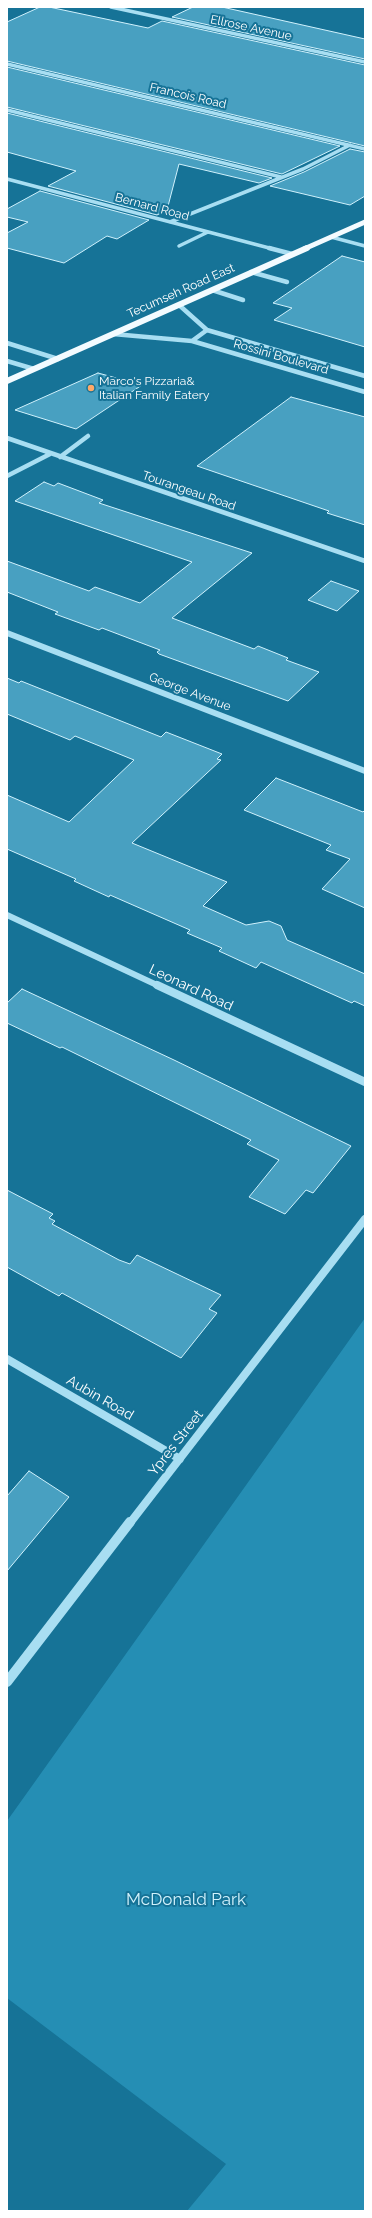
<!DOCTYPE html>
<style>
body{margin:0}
#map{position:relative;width:372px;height:2218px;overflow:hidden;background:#167397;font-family:Raleway,sans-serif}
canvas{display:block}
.frame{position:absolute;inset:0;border:8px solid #fff;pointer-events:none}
</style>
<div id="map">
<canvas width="372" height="2218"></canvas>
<div class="frame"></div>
</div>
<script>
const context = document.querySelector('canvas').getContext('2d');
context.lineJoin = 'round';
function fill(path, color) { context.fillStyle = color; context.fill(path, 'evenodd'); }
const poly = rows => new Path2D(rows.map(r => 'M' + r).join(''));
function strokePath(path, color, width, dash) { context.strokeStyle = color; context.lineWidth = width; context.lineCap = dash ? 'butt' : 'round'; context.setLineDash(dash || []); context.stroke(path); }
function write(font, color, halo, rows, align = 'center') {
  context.font = font + ' Raleway,sans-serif'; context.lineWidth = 4; context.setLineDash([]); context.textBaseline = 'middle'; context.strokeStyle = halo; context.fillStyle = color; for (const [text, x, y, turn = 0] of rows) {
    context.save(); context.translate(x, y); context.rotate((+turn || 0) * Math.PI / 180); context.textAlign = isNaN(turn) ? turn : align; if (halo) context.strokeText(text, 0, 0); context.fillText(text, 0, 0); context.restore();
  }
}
fill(poly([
 [365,1318,365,2211,187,2211,226,2164,7,1998,7,1821]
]), '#258eb4');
const building = poly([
 [40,7,49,7,148,28,162,21,365,65,365,146,7,61,7,22,40,7],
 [193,7,222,7,365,39,365,59,172,17,193,7],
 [7,67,340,146,282,174,7,107,7,67],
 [7,113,272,178,259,183,179,164,167,210,157,215,48,186,76,171,7,152,7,113],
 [350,149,365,152,365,196,350,205,270,186,304,172,350,149],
 [40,191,149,220,117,239,107,236,64,263,7,248,7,233,28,222,7,217,7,209,40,191],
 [342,256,365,262,365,347,274,320,292,308,273,303,342,256],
 [98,373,142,385,76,429,15,410,98,373],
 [291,397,365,417,365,525,327,513,329,511,197,466,291,397],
 [44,482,54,486,58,483,103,500,99,503,252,553,172,618,254,649,258,646,288,658,286,660,319,672,288,701,159,654,157,652,160,650,102,628,99,630,55,614,58,612,7,592,7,561,89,591,95,587,140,603,192,562,15,501,44,482],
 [331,581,359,591,337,611,308,600,331,581],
 [7,678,19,683,21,681,161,737,166,732,222,754,217,759,221,760,132,843,227,882,203,906,246,925,269,921,281,926,287,940,365,974,365,1006,354,1001,352,1003,261,962,256,968,219,951,222,948,187,933,190,930,110,895,109,897,74,881,76,879,7,849,7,795,69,822,134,760,75,736,70,740,7,714,7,678],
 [276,778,363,812,365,810,365,908,322,889,350,859,326,850,331,845,244,810,276,778],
 [22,989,174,1060,351,1146,313,1193,306,1190,285,1214,249,1197,279,1160,247,1144,251,1140,62,1047,60,1048,7,1023,7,1003,22,989],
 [7,1190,53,1214,49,1218,55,1221,52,1224,119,1260,130,1264,137,1255,221,1295,209,1309,217,1313,181,1358,62,1293,59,1296,7,1267,7,1190],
 [29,1471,69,1497,7,1571,7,1496,29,1471]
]);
fill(building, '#48a0c1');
strokePath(building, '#d0f1fc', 1);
strokePath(poly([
 [111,7,365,62],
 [7,64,365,149],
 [7,110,281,177],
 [7,179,273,249],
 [170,222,303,169,350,145],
 [331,237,365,246],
 [179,246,208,232]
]), '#a8def2', 3.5);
strokePath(poly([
 [269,248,292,254],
 [251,272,287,282],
 [212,290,243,300],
 [179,305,207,330,365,376],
 [113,334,192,341,365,392],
 [192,341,207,330],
 [7,343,58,359],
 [7,361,34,369],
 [7,438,365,561],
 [60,457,88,436],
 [7,476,50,454]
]), '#a8def2', 4.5);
strokePath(poly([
 [7,633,365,771],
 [7,915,159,986]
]), '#a8def2', 6);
strokePath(poly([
 [157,985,365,1082],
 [7,1359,180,1459],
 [130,1523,365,1219]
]), '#a8def2', 8);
strokePath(poly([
 [7,1682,130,1522]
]), '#a8def2', 10);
strokePath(poly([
 [304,249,365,222]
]), '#f3fbff', 5);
strokePath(poly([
 [7,381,307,248]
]), '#f3fbff', 6);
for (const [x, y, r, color] of [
 [91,388,4,"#ffa969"]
]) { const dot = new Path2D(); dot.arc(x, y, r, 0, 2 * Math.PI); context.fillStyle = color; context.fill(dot); strokePath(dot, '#167397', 1.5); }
write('12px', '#fff', '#167397', [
 ["Ellrose Avenue",251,28,12],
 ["Francois Road",188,96,13],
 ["Bernard Road",152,207,15],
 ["Tecumseh Road East",181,291,-24],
 ["Rossini Boulevard",281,357,16],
 ["Tourangeau Road",189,491,19],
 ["George Avenue",190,692,21]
]);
write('12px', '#fff', '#167397', [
 ["Marco's Pizzaria&",99,381],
 ["Italian Family Eatery",99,395]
], 'left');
write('14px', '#fff', '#167397', [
 ["Leonard Road",191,988,25],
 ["Aubin Road",100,1398,30],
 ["Ypres Street",176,1443,-52]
]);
write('17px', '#d2f2fc', '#167397', [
 ["McDonald Park",186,1900]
]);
</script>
